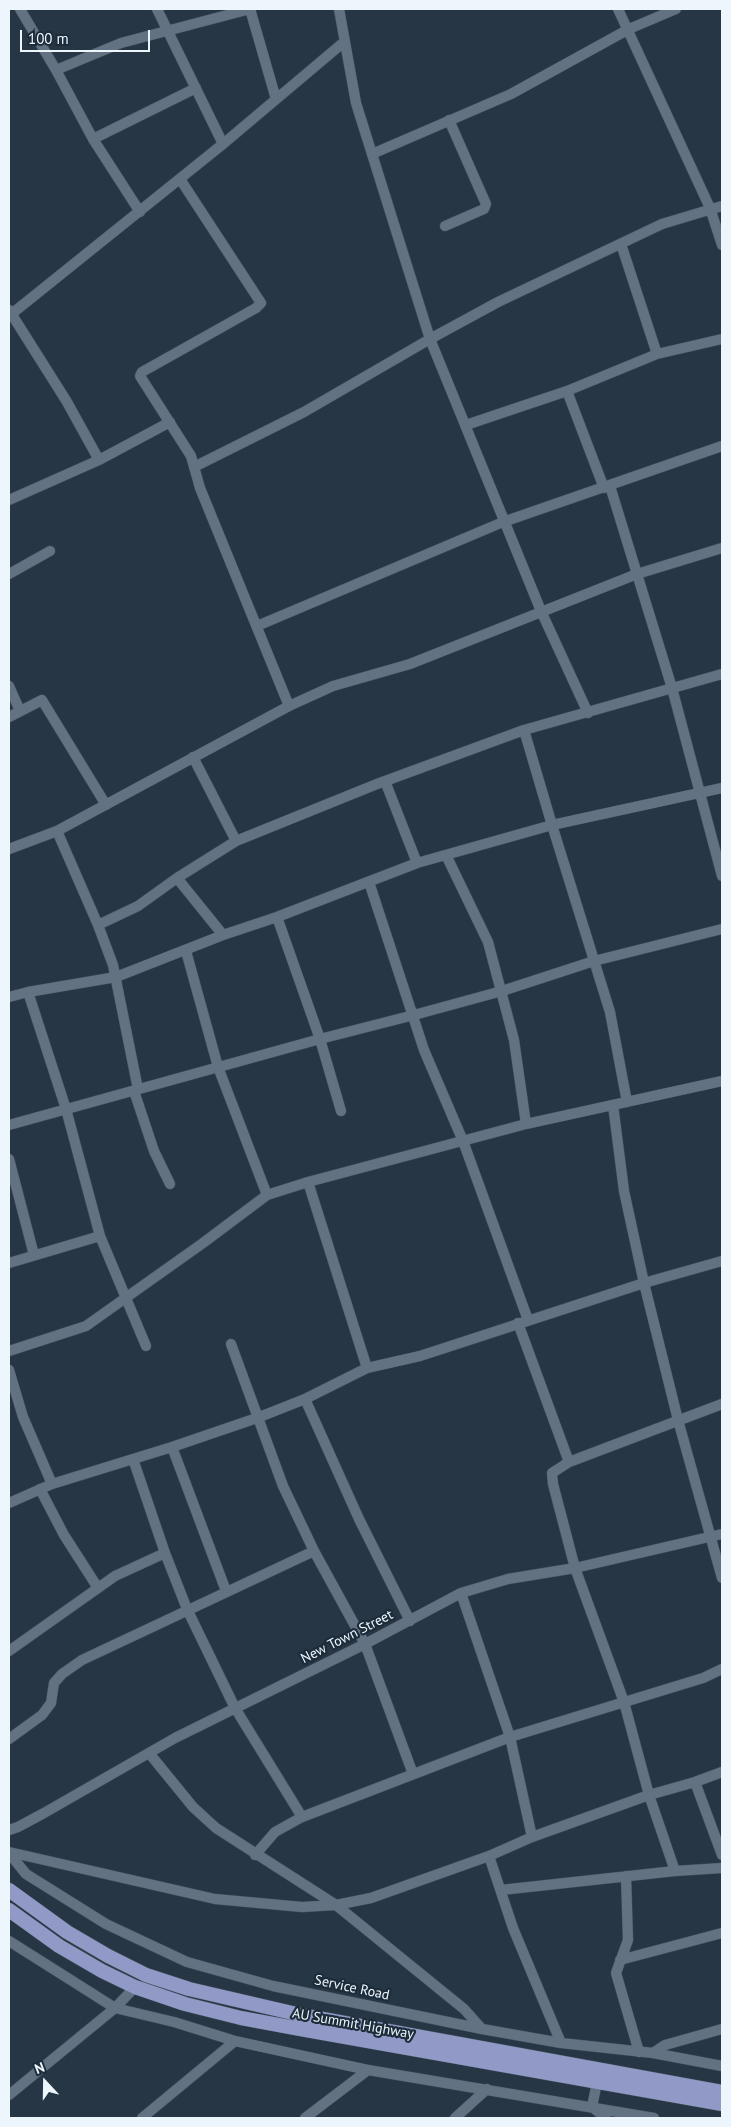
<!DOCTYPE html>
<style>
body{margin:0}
#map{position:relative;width:731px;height:2127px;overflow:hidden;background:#273644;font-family:"PT Sans",sans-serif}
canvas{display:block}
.frame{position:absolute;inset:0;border:10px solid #eef6fd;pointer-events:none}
.north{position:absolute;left:20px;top:2057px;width:50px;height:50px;-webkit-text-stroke:4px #1d2c3a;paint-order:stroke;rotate:339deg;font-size:14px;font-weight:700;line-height:20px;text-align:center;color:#eef6fd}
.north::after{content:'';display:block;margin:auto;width:18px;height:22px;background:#eef6fd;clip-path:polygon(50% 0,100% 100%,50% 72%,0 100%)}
.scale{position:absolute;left:20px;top:30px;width:130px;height:22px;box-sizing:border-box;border:2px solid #eef6fd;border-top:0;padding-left:6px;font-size:15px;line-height:18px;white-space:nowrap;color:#eef6fd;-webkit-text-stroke:4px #1d2c3a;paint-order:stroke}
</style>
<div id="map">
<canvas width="731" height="2127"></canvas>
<div class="frame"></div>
<div class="north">N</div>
<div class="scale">100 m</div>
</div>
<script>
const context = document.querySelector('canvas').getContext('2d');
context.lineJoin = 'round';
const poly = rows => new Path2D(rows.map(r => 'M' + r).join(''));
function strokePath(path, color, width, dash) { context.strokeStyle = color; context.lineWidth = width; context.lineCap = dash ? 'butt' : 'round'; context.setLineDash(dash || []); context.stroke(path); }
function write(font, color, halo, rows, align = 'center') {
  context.font = font + ' "PT Sans",sans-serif'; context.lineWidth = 4.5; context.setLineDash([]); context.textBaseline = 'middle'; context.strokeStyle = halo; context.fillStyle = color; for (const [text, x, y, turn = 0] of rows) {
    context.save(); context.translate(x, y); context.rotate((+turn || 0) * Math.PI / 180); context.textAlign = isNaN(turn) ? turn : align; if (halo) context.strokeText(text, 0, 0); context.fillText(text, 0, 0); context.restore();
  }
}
const minor = poly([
 [20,9,56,70,93,139,140,212],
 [157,9,223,144],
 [250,9,276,99],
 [339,9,356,103,430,339,541,611,588,713],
 [618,9,710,208,722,245],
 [56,70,121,43,250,9],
 [93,139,196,88],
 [372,154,511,94,629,29,676,9],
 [180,179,261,303,256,308,142,372,140,376,191,456,200,488,289,706],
 [445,226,484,209,486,204,449,120],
 [621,244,657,354],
 [9,310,67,402,99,460],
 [9,316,223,144,344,42],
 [567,391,604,488],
 [466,425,567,391,657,354,722,339],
 [194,467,304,412,430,339,498,302,662,224,722,206],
 [610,486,672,688,722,876],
 [9,500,99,460,170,422],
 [9,574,50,551],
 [257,626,503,522,722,446],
 [9,686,20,711],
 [9,717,42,700,106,805],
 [524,730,552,825,610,1012,627,1102],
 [193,757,236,841],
 [385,781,417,863],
 [57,831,98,925,113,965,138,1089],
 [9,849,57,831,289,706,333,686,410,664,637,574,722,548],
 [446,855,488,942,514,1040,526,1124],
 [177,878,223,935],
 [369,882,424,1050,463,1141,528,1320],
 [277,917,320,1039,341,1111],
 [98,925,138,906,177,878,236,841,377,784,524,730,722,674],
 [186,951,218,1067,267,1195],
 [28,992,66,1109,100,1236,146,1346],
 [9,997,28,992,116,977,223,935,277,917,417,863,552,825,722,788],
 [134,1091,154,1151,170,1184],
 [613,1105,624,1191,644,1283,678,1420,722,1578],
 [9,1125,320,1039,414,1015,502,991,594,961,722,929],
 [9,1159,34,1255],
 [308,1182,367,1368],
 [9,1263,100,1236],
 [518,1323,569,1462],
 [231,1344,283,1486,314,1551,365,1644,413,1774],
 [9,1351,86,1326,203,1243,267,1195,308,1182,526,1124,722,1081],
 [9,1370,23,1417,52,1484],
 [305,1399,359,1519,410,1621],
 [722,1404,569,1462,552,1473,553,1484,575,1568,624,1702,649,1795,675,1871,722,1868],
 [172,1447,226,1591],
 [133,1459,165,1553,187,1609,235,1708,302,1817],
 [40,1489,64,1535,98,1588],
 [9,1503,52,1484,172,1447,257,1418,305,1399,367,1368,420,1356,644,1283,722,1261],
 [461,1593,510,1737,532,1837],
 [9,1651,115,1576,165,1553],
 [9,1739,42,1715,51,1703,54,1683,62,1674,82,1660,314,1551],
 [149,1753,193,1807,216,1828,336,1905,464,2009,482,2029],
 [695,1782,722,1855],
 [9,1830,18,1827,44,1813,175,1738,365,1644,461,1593,508,1579,575,1568,722,1534],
 [9,1852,215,1899,302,1907,336,1905,371,1898,489,1856,532,1837,649,1795,695,1782,722,1772],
 [9,1853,26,1874,106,1924,187,1962,273,1986,482,2029,561,2043,653,2053,722,2066],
 [255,1855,275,1832,302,1817,510,1737,703,1678,722,1669],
 [489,1856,513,1928,561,2043],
 [626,1876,628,1940,616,1973,639,2052],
 [501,1890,675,1871],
 [9,1941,115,2008,174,2022,235,2041,368,2070,654,2118],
 [620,1960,722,1933],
 [653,2053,665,2045,722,2029],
 [597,2082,592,2107,606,2118],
 [9,2095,115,2008,135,1987],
 [142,2118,235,2041],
 [305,2118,368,2070],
 [455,2118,487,2089]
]);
const major = poly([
 [9,1890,67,1932,108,1956,146,1975,189,1989,301,2015,722,2092],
 [9,1910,59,1946,102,1971,135,1987,185,2004,241,2018,300,2029,722,2104]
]);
strokePath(minor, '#45515d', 11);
strokePath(major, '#45515d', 15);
strokePath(minor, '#627282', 10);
strokePath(major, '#919ac7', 14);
write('14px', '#eef6fd', '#1d2c3a', [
 ["New Town Street",347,1637,-27],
 ["Service Road",352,1988,12],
 ["AU Summit Highway",353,2024,10]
]);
</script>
